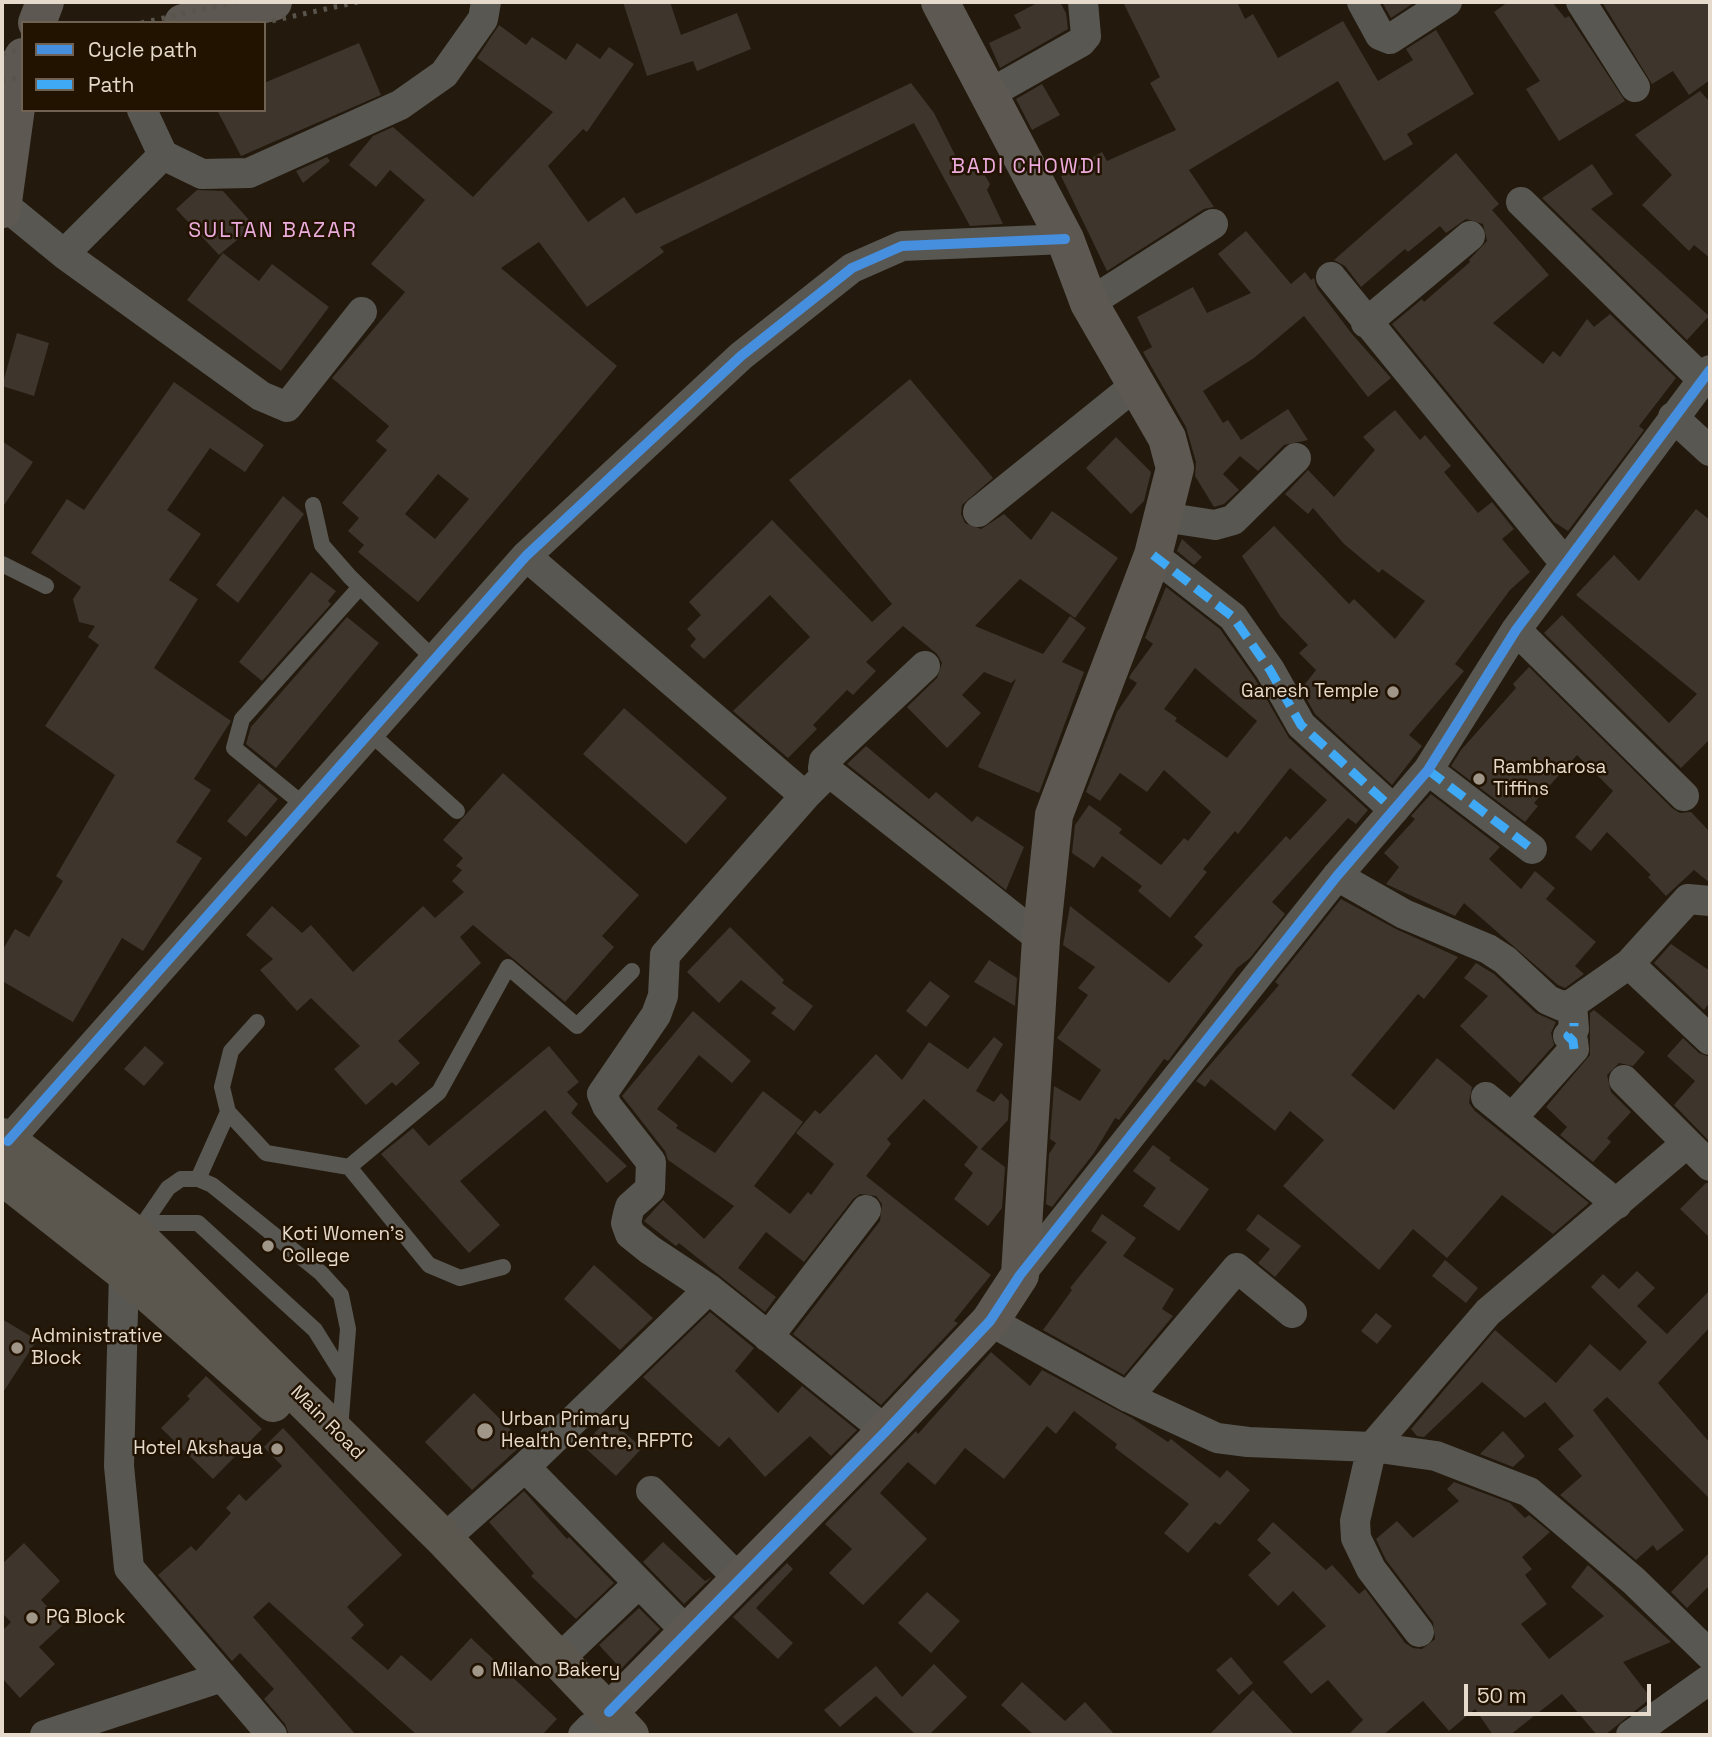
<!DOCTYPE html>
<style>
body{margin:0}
#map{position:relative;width:1712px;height:1737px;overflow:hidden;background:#231a0d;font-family:"Space Grotesk",sans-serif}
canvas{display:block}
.frame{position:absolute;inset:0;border:4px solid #e5dacc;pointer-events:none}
.legend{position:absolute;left:21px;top:21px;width:245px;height:91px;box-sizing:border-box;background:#221200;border:2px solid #706252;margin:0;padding:9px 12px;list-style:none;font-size:21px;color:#e5dacc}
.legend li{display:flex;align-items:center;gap:14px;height:35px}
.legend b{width:35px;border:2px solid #706252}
.scale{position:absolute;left:1464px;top:1684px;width:187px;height:32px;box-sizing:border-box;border:4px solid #e5dacc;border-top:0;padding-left:9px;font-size:21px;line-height:24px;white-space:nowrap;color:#e5dacc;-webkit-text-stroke:5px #221200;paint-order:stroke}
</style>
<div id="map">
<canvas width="1712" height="1737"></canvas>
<div class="frame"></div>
<ul class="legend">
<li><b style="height:9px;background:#468fdf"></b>Cycle path</li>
<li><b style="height:9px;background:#3fa9f5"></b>Path</li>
</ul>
<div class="scale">50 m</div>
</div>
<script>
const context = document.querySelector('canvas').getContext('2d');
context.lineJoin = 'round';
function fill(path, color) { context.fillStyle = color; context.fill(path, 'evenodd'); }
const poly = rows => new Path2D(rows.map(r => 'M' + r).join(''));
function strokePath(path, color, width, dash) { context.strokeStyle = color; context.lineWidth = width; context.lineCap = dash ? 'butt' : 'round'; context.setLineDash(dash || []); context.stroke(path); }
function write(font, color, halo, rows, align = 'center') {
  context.font = font + ' "Space Grotesk",sans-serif'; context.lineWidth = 5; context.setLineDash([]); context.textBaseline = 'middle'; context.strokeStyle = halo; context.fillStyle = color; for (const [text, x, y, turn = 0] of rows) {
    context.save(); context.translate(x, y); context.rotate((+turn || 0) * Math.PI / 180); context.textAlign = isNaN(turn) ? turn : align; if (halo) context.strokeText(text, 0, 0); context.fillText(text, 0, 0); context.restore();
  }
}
fill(poly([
 [623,2,670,2,681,35,737,13,751,49,697,71,693,61,647,76],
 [1039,2,1060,2,1066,13,1068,29,1000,68,989,43,1021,28,1014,15],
 [1123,2,1237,2,1245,19,1253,14,1278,58,1343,21,1378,81,1413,60,1406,49,1436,30,1474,94,1407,134,1413,144,1384,161,1338,81,1189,170,1214,207,1204,209,1107,271,1061,176,1102,152,1107,161,1176,130,1150,83,1160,77],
 [1382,2,1415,2,1391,18],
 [1508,2,1552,2,1565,18,1569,16,1625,101,1559,141,1526,89,1540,81,1494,12],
 [1602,2,1710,2,1710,80,1689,95,1673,71,1652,84],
 [499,25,526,45,532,37,566,60,577,43,600,59,609,47,634,64,587,132,583,129,548,166,588,222,624,197,636,214,911,83,934,113,962,169,977,162,990,184,987,190,1003,224,970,226,914,123,660,247,664,252,587,307,539,242,501,268,617,366,418,602,358,552,364,545,348,531,359,518,342,503,387,450,376,441,389,426,332,378,405,292,371,264,425,200,390,170,376,187,349,165,373,136,393,127,473,197,553,112,477,58],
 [438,474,469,499,435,539,405,514],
 [359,43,381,95,241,156,217,110,264,110,264,83],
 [1042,84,1060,115,1032,130,1016,99],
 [1700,91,1710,102,1710,258,1694,245,1689,251,1642,205,1672,175,1635,135],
 [1456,153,1499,204,1492,210,1549,275,1493,323,1543,364,1553,351,1560,357,1587,319,1594,327,1610,314,1676,378,1639,426,1644,430,1568,531,1554,522,1392,324,1422,299,1424,302,1470,262,1469,260,1487,241,1483,224,1466,219,1446,233,1440,226,1408,252,1405,249,1361,287,1345,266,1334,260],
 [327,157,330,161,303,183,296,171],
 [1592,164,1613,194,1591,209,1709,316,1687,340,1542,198],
 [197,190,223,191,250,221,250,229,219,255,176,209],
 [1246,231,1291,284,1305,272,1311,280,1314,278,1317,288,1352,334,1391,378,1368,397,1304,316,1254,358,1203,391,1223,423,1228,420,1241,440,1288,409,1308,440,1284,445,1258,471,1240,456,1223,474,1239,490,1224,504,1214,507,1195,476,1196,462,1186,427,1143,352,1152,347,1137,317,1193,287,1207,313,1251,293,1218,254],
 [223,253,259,281,272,264,329,307,281,371,187,300],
 [17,333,49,343,34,396,2,386],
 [910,379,993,478,962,505,961,514,965,523,981,529,1004,514,1031,540,1052,511,1118,558,1075,618,1020,579,975,626,1043,654,1070,616,1086,628,1062,662,1084,672,1039,793,978,767,1016,679,1011,683,984,672,962,695,981,713,947,748,907,707,937,678,942,663,937,654,903,626,866,662,876,671,853,695,847,690,813,725,817,729,788,758,733,711,810,637,770,595,704,659,690,646,696,639,687,629,701,615,689,602,772,520,872,622,892,604,789,480],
 [174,382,264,445,245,472,210,448,167,510,201,534,169,580,198,599,154,668,231,721,194,779,211,790,176,842,202,858,143,951,122,938,73,1022,2,981,2,951,15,929,29,937,63,881,56,876,115,775,45,726,99,645,88,637,95,626,79,622,73,599,81,587,31,553,67,499,84,510],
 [1395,410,1420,440,1425,435,1451,466,1444,472,1478,513,1492,502,1514,529,1502,539,1530,572,1510,590,1455,664,1464,671,1409,735,1422,746,1392,785,1315,714,1301,689,1316,670,1299,653,1308,645,1280,616,1242,556,1274,526,1349,604,1354,599,1395,639,1425,601,1382,569,1379,573,1344,544,1313,508,1308,514,1285,494,1308,470,1334,497,1375,450,1363,437],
 [1116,437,1151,472,1144,501,1131,514,1086,468],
 [2,441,33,462,2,508],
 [283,496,304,514,238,603,216,585],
 [1696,509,1710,520,1710,739,1681,768,1544,633,1562,615,1669,723,1697,694,1576,595,1614,555,1639,581],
 [1182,539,1202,557,1194,565,1177,551],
 [311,572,336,591,328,601,331,604,262,681,239,662],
 [1166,587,1220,629,1255,679,1289,738,1368,810,1356,824,1348,818,1272,902,1285,914,1250,958,1237,968,1168,1061,1164,1059,1119,1120,1115,1118,1094,1153,1052,1207,1046,1204,1049,1154,1056,1143,1050,1139,1054,1086,1080,1101,1101,1070,1057,1038,1088,995,1078,988,1095,967,1063,945,1070,906,1169,983,1203,945,1194,937,1286,836,1290,840,1327,800,1290,768,1238,834,1235,831,1203,869,1207,872,1170,918,1138,891,1142,886,1102,856,1094,868,1072,853,1075,825,1089,805,1122,829,1119,833,1161,865,1184,838,1188,841,1211,812,1164,770,1147,792,1120,773,1100,801,1086,792,1117,712,1137,683,1129,678,1131,674,1153,644,1145,638],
 [1195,668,1257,721,1227,758,1175,721,1177,718,1164,709],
 [347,617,379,643,276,768,246,744,251,727],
 [1529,667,1672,808,1680,813,1691,812,1710,832,1710,883,1694,870,1666,896,1648,877,1651,875,1607,832,1591,851,1575,837,1613,791,1577,755,1534,803,1538,806,1525,822,1451,766,1461,750,1516,688,1513,684],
 [624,708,727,798,686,844,583,754],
 [866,746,929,799,936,792,972,822,977,816,1024,847,1006,890,847,764],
 [503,773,639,895,602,936,614,947,565,1002,473,925,460,937,481,963,398,1041,420,1063,396,1086,392,1082,366,1105,334,1069,360,1046,311,998,297,1011,260,970,273,959,246,935,272,906,302,933,311,925,353,972,423,906,435,918,464,892,452,881,462,870,456,866,463,858,443,840],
 [259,783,278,799,246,837,227,821],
 [1431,794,1500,847,1489,859,1521,889,1535,871,1555,888,1546,899,1596,942,1575,966,1584,974,1565,988,1558,985,1464,903,1455,916,1386,884,1399,867,1384,853,1415,819,1411,816],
 [1341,899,1396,929,1458,957,1424,999,1418,994,1351,1075,1394,1110,1437,1058,1472,1087,1469,1103,1475,1111,1589,1203,1553,1234,1502,1195,1447,1258,1413,1229,1379,1270,1283,1186,1324,1140,1290,1111,1275,1131,1211,1079,1205,1087,1196,1081,1279,985,1275,982],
 [730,927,784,980,782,983,813,1006,794,1031,771,1013,776,1008,741,980,719,1003,687,972],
 [1671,944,1710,971,1710,1002,1704,1010,1654,963],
 [989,960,1017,978,1015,1006,974,982],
 [1476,963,1494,974,1536,1013,1556,1022,1551,1033,1554,1045,1520,1083,1460,1026,1488,996,1464,978],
 [930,981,950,996,926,1027,906,1011],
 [1594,1010,1645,1052,1633,1066,1619,1063,1607,1075,1611,1092,1631,1112,1607,1138,1611,1142,1593,1162,1560,1135,1567,1127,1546,1107,1590,1055,1590,1013],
 [693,1011,751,1061,732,1083,699,1055,657,1109,678,1125,676,1128,715,1153,763,1091,803,1122,754,1186,790,1214,808,1192,811,1195,834,1164,796,1133,815,1110,820,1114,876,1054,902,1080,929,1042,968,1069,994,1037,1003,1044,976,1091,994,1102,1001,1093,1009,1101,1008,1120,981,1149,1005,1167,1002,1208,988,1226,954,1199,973,1173,964,1165,978,1147,924,1099,887,1139,891,1144,866,1176,991,1275,954,1321,958,1323,881,1405,793,1334,880,1221,882,1204,876,1196,860,1194,853,1199,804,1262,766,1232,738,1268,776,1297,765,1312,679,1243,676,1246,644,1221,663,1200,704,1239,734,1206,668,1160,665,1151,622,1096],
 [1683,1038,1699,1053,1710,1057,1710,1142,1674,1105,1695,1081,1667,1056],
 [145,1046,164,1063,144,1086,124,1069],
 [549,1046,579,1082,567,1092,578,1104,571,1113,627,1166,607,1183,545,1110,460,1181,500,1225,469,1253,381,1154,413,1128,429,1146],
 [1153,1145,1171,1158,1169,1160,1209,1189,1179,1231,1143,1206,1156,1188,1133,1171],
 [1706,1183,1710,1183,1710,1238,1680,1209],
 [1102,1214,1136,1238,1123,1256,1174,1289,1162,1309,1173,1316,1124,1375,1043,1330,1072,1290,1070,1288,1107,1242,1091,1231],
 [1258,1214,1301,1246,1275,1277,1258,1263,1270,1249,1246,1230],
 [1445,1260,1478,1288,1466,1303,1432,1276],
 [594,1265,653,1318,620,1350,564,1299],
 [1637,1271,1655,1288,1637,1306,1667,1334,1710,1290,1710,1327,1658,1383,1710,1443,1710,1499,1607,1397,1593,1410,1684,1530,1657,1551,1653,1545,1636,1560,1560,1495,1582,1476,1558,1449,1574,1436,1545,1402,1525,1418,1482,1382,1424,1437,1417,1436,1411,1429,1495,1330,1556,1383,1590,1344,1620,1371,1647,1342,1591,1287,1603,1274,1619,1289],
 [710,1312,754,1348,735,1371,778,1413,802,1386,857,1430,831,1456,810,1436,765,1477,729,1437,719,1447,643,1377],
 [1376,1313,1392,1326,1377,1344,1361,1331],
 [2,1319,37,1340,2,1394],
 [991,1352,1030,1386,1042,1370,1132,1418,1168,1442,1171,1439,1220,1478,1227,1470,1250,1490,1220,1525,1215,1522,1188,1553,1164,1533,1189,1504,1115,1448,1117,1444,1074,1411,1056,1434,1047,1426,1004,1479,965,1448,935,1485,908,1462,880,1493,927,1539,863,1605,829,1573,852,1549,825,1524,916,1431,918,1434],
 [206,1376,262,1429,213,1479,161,1428,190,1399,187,1396],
 [474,1393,524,1443,472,1490,425,1442],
 [608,1418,642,1448,616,1476,583,1446],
 [283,1428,402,1555,347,1607,364,1625,351,1638,388,1670,401,1655,431,1681,471,1638,557,1719,542,1735,417,1735,269,1602,253,1617,356,1735,289,1735,285,1724,264,1699,274,1689,240,1653,232,1661,158,1575,191,1546,196,1551,231,1513,226,1508,239,1494,246,1501,282,1466,264,1447],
 [1503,1431,1525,1456,1513,1467,1480,1454],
 [1454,1482,1510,1503,1525,1518,1529,1515,1550,1532,1522,1557,1532,1569,1525,1575,1547,1604,1521,1624,1549,1659,1604,1616,1571,1587,1588,1565,1671,1642,1623,1662,1651,1698,1605,1735,1597,1735,1562,1694,1510,1735,1493,1735,1475,1709,1449,1731,1423,1701,1383,1735,1348,1735,1363,1720,1328,1680,1311,1694,1283,1662,1326,1626,1293,1591,1278,1606,1248,1575,1271,1553,1257,1540,1273,1522,1326,1570,1332,1565,1359,1594,1365,1589,1405,1643,1413,1648,1422,1649,1435,1639,1433,1622,1386,1560,1376,1539,1397,1521,1413,1538,1459,1501,1447,1489],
 [524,1491,567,1539,569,1537,614,1583,576,1619,531,1576,534,1573,489,1522],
 [663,1542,705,1581,712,1577,684,1604,643,1562],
 [24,1543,60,1581,41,1600,64,1624,39,1647,55,1664,20,1698,2,1678,2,1631,11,1622,2,1613,2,1564],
 [1710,1552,1710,1585,1687,1608,1671,1592],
 [787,1563,793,1569,756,1608,793,1643,778,1659,733,1617],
 [927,1592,960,1621,931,1653,898,1623],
 [639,1608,660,1629,621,1669,599,1645],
 [1231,1657,1253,1683,1239,1695,1216,1670],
 [934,1664,967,1697,929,1735,916,1735,876,1696,840,1727,824,1710,876,1666,902,1697],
 [1022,1682,1065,1721,1085,1702,1115,1735,1034,1735,1001,1705],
 [1253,1690,1295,1735,1209,1735]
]), '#3e352c');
strokePath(poly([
 [313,505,322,545,350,577,435,660],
 [2,564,46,586],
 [370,733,457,811],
 [305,806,234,748,242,719,360,587],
 [257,1022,231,1051,222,1087,228,1112,266,1153,349,1167,439,1092,508,967,577,1026,632,971],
 [349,1167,429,1265,460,1278,503,1267],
 [198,1179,228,1112],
 [144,1223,198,1223,315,1330,343,1375],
 [138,1237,144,1223,168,1188,181,1179,198,1179,212,1185,321,1273,341,1295,348,1329,340,1429]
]), '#595752', 16);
strokePath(poly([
 [1362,2,1380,35,1390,39,1447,2],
 [1581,2,1635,87],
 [989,94,1081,42,1086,36,1083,2],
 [142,110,163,155,202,174,249,173,400,105,444,74,483,19,486,2],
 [1521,202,1702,379],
 [3,204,64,254,261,396,287,407,362,312],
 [64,254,163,155],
 [1331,277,1564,562],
 [1089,303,1213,224],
 [1366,323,1470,236],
 [1673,417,1710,451],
 [978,512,1137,384],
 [1163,517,1215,525,1233,520,1296,458],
 [1153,555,1233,617,1270,670,1301,725,1394,810],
 [526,556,805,796,829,772,1041,939],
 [1516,630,1684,796],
 [1428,770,1532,849],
 [829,772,823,768,824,761,925,666],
 [805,796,665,955,663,996,656,1015,602,1094,607,1106,651,1162,650,1189,630,1207,628,1214,626,1223,630,1234,650,1250,709,1289,886,1431],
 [1337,876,1404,914,1488,949,1505,960,1548,1000,1562,1006,1572,1004,1629,964,1710,1040],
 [1629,964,1688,899,1710,901],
 [1624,1080,1687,1143],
 [1486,1097,1617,1204],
 [1512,1118,1574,1049,1573,1041,1568,1036,1574,1029,1572,1004],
 [8,1141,526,556,741,356,852,268,902,246,1065,239],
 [130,1257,124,1272,119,1466,129,1568,272,1735],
 [1020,1275,1337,876,1428,770,1516,630,1710,370],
 [990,1321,1128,1397,1217,1438,1248,1442,1372,1447,1436,1456,1529,1492,1634,1581,1710,1655],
 [768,1337,866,1210],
 [1128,1397,1237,1268,1292,1313],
 [525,1467,688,1633],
 [651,1491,740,1580],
 [444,1539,525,1467,709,1289],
 [1419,1632,1371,1569,1356,1538,1355,1521,1372,1447,1488,1312,1687,1143,1710,1166],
 [559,1659,639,1583],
 [45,1735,219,1678],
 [583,1735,590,1728],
 [1631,1735,1710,1679]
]), '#595752', 30);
strokePath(poly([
 [37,23,45,2],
 [183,23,273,2],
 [2,209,23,57],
 [609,1712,886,1431,990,1321,1020,1275,1041,939,1054,815,1153,555,1175,468,1167,438,1089,303,1065,239,940,2]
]), '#5d5952', 38);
strokePath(poly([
 [2,1137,138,1237,444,1539,630,1735],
 [2,1176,124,1272,273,1403]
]), '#5b564e', 38);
strokePath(poly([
 [141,23,237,2],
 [262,23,358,2],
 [2,54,23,49],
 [2,81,23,76]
]), '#59544c', 5, [3.5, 7]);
strokePath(poly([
 [1153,555,1233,617,1270,670,1301,725,1394,810],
 [1428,770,1532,849],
 [1574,1049,1573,1041,1568,1036,1574,1029,1574,1023]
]), '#3fa9f5', 9, [18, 9]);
strokePath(poly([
 [8,1141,526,556,741,356,852,268,902,246,1065,239],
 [609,1712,886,1431,990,1321,1020,1275,1337,876,1428,770,1516,630,1710,370]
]), '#468fdf', 10);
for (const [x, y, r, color] of [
 [1393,692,7,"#a19789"],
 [1479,779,7,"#a19789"],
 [268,1246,7,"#a19789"],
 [17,1348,7,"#a19789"],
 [485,1431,9,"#a19789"],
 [277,1449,7,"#a19789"],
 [32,1618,7,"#a19789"],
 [478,1671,7,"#a19789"]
]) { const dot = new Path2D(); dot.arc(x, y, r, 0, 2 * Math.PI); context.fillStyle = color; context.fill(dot); strokePath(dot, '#221200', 2.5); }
write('19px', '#e5dacc', '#221200', [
 ["Ganesh Temple",1379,692,"right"],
 ["Rambharosa",1493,768],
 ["Tiffins",1493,790],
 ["Koti Women's",282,1235],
 ["College",282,1257],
 ["Administrative",31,1337],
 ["Block",31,1359],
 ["Urban Primary",501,1420],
 ["Health Centre, RFPTC",501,1442],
 ["Hotel Akshaya",263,1449,"right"],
 ["PG Block",46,1618],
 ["Milano Bakery",492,1671]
], 'left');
write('19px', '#e5dacc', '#221200', [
 ["Main Road",327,1423,45]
]);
context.letterSpacing = '2px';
write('21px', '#edacde', '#221200', [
 ["BADI CHOWDI",1027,167],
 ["SULTAN BAZAR",273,231]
]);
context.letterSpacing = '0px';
</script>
